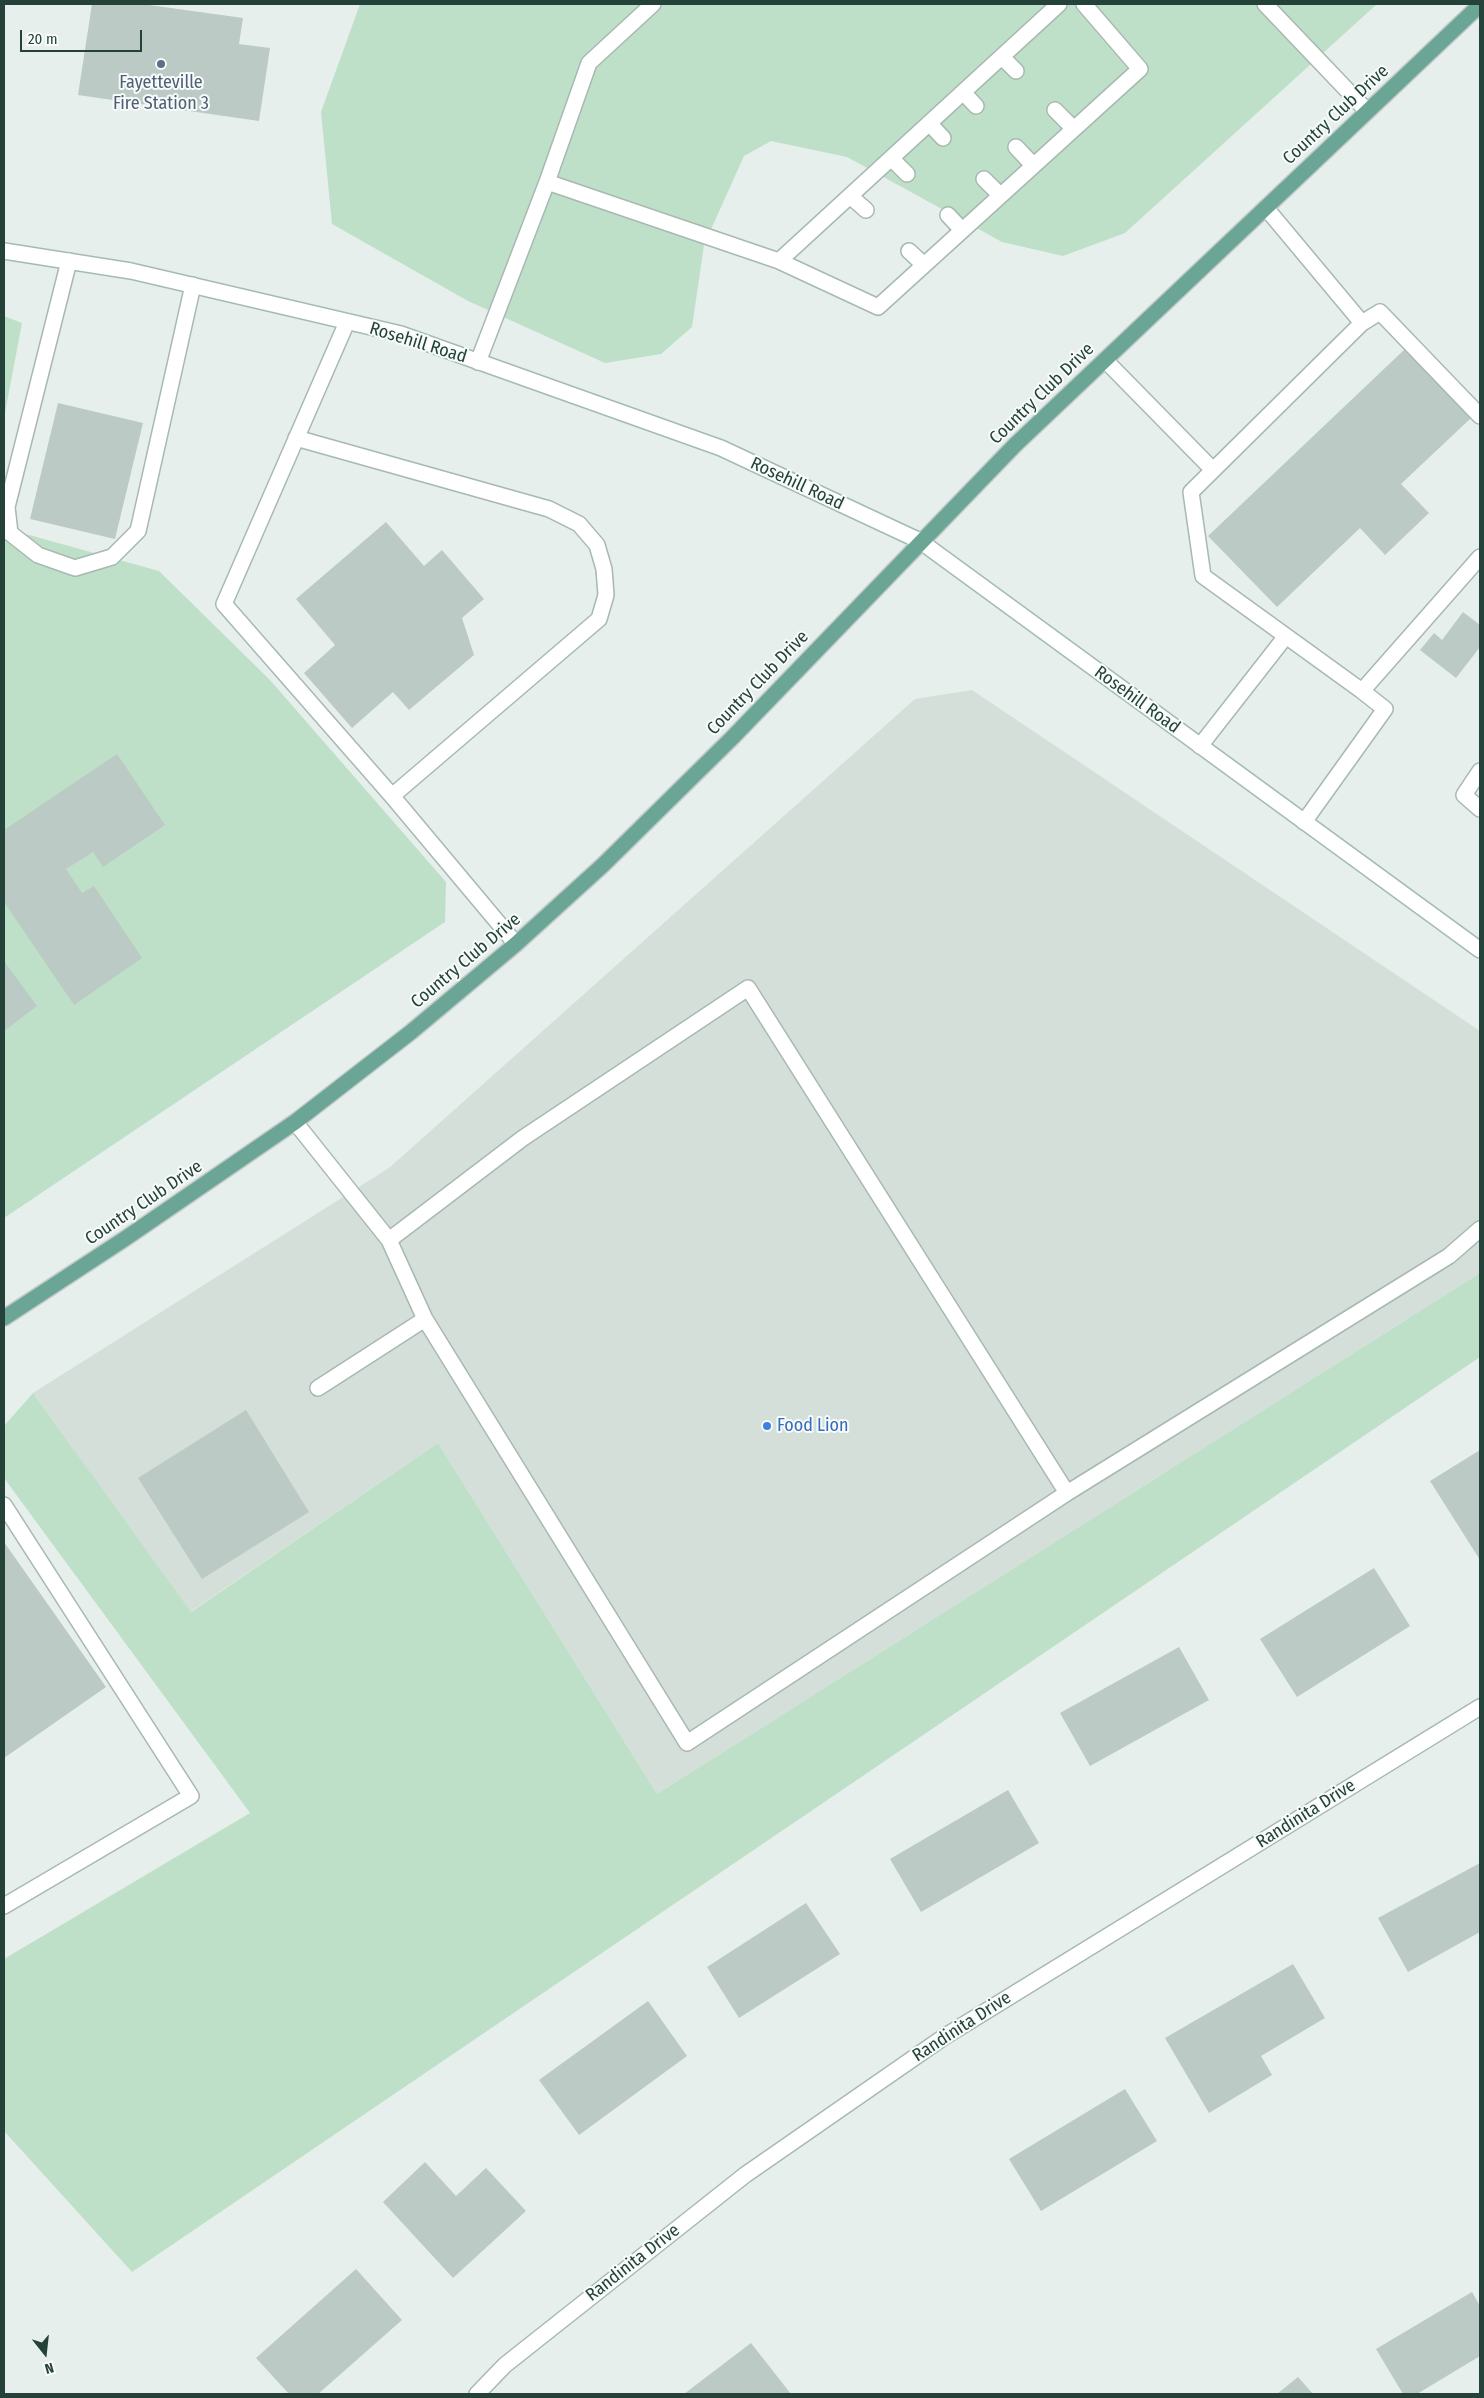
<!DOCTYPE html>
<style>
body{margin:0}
#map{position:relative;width:1484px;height:2398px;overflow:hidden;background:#e6efeb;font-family:"Fira Sans Condensed",sans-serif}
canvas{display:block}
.frame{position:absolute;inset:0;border:5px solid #24423a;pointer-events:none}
.north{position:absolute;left:20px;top:2328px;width:50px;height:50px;-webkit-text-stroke:4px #f7fbf9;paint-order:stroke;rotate:164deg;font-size:14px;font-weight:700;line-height:20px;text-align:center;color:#24423a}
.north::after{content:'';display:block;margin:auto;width:18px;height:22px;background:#24423a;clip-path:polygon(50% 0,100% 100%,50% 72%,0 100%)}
.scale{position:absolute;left:20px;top:30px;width:122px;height:22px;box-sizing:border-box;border:2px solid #24423a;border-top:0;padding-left:6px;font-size:15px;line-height:18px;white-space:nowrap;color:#24423a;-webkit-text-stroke:4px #f7fbf9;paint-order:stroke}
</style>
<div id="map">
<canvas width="1484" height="2398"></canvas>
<div class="frame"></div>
<div class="north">N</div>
<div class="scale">20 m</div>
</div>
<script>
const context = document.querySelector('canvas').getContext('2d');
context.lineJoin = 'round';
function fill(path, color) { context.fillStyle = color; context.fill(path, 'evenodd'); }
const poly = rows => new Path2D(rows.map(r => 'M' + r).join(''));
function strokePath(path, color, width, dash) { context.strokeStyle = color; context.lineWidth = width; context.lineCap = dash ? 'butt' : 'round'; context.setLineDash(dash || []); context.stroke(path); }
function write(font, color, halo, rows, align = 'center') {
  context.font = font + ' "Fira Sans Condensed",sans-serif'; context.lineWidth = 4; context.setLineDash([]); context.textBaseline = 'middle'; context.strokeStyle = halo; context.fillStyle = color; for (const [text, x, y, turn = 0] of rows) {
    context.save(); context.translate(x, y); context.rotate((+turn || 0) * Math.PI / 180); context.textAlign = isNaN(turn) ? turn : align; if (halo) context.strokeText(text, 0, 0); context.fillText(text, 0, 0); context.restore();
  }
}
fill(poly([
 [972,690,1480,1031,1480,1273,657,1794,438,1443,190,1612,33,1393,389,1168,915,699]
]), '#d4dfda');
fill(poly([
 [360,4,1377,4,1125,233,1063,256,1002,242,847,157,771,141,744,156,704,245,692,327,661,354,605,363,468,301,332,224,321,112],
 [4,316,22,323,4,418],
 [4,528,159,571,270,680,446,882,445,922,4,1218],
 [1480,1273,1480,1357,132,2272,4,2131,4,1959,250,1813,4,1478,4,1426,33,1393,191,1612,438,1443,657,1794]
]), '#bfe0c8');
fill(poly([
 [92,4,142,4,243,18,239,44,270,48,259,121,78,95],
 [1405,349,1471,418,1401,484,1429,513,1385,555,1360,528,1277,607,1208,536],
 [58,403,143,423,115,539,30,519],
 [386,522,424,566,442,550,484,599,462,618,474,655,409,710,393,692,352,728,304,673,335,645,296,599],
 [1463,612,1480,625,1480,647,1456,678,1420,650,1434,633,1442,640],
 [117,754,165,825,103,867,93,852,66,869,82,893,94,886,142,958,74,1005,4,902,4,830],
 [4,961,37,1006,4,1031],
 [246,1410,309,1512,202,1579,138,1478],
 [1480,1450,1480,1560,1430,1481],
 [4,1542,106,1687,4,1758],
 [1374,1568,1410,1626,1297,1697,1260,1639],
 [1179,1647,1209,1700,1090,1766,1060,1713],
 [1008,1790,1039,1843,921,1912,890,1859],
 [1480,1863,1480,1932,1408,1972,1378,1918],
 [806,1903,840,1954,739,2018,707,1967],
 [1293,1964,1325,2018,1261,2056,1272,2075,1209,2113,1165,2038],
 [648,2001,687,2056,579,2135,539,2080],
 [1125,2089,1157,2141,1041,2211,1009,2159],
 [425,2162,456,2196,486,2168,526,2211,453,2278,383,2202],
 [356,2269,402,2320,318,2394,289,2394,256,2358],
 [1472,2292,1480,2306,1480,2356,1417,2394,1403,2394,1376,2349],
 [751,2343,791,2394,684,2394],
 [1298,2377,1313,2394,1277,2394]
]), '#bbcac4');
const service = poly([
 [1265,4,1367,111],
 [1002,57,1016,71],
 [963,92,976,106],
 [1055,110,1074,129],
 [929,123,943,138],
 [1016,147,1033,165],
 [891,158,907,174],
 [984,179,1000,195],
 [547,182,589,63,653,4],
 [850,196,866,210],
 [1266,208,1362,323],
 [948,215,962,230],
 [909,251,924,265],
 [69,261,7,507,10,533,38,555,75,568,112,557,138,531,193,285],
 [779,261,878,307,1140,69,1084,4],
 [347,322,224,604,392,796,516,944],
 [1105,360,1213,470],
 [478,362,547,182,779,261,1059,4],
 [1480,416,1380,312,1362,323,1191,492,1203,576,1362,691,1480,557],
 [296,438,549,509,579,524,597,545,604,569,606,595,599,619,392,796],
 [1200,746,1286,636],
 [1480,771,1464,795,1480,809],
 [1304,822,1385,709,1362,691],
 [295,1122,389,1240,523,1138,748,988,1067,1493,1449,1256,1480,1229],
 [389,1240,425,1319,687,1743,1067,1493],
 [318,1388,425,1319],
 [4,1505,191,1796,4,1906]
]);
const minor = poly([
 [477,2394,505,2365,745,2175,944,2037,1480,1707]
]);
const secondary = poly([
 [4,251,131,271,401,334,721,448,920,541,1480,950]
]);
const primary = poly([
 [4,1318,126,1238,295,1122,411,1032,516,944,603,865,732,738,1015,445,1480,5]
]);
strokePath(service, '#a8b8b2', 18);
strokePath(minor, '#a8b8b2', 18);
strokePath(secondary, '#a4bbb3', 18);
strokePath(primary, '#c2cac8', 18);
strokePath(service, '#fff', 15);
strokePath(minor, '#fff', 15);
strokePath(secondary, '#fff', 15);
strokePath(primary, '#6aa596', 15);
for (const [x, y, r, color] of [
 [161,64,5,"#5c6f8a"],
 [767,1426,5,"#3f7fe0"]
]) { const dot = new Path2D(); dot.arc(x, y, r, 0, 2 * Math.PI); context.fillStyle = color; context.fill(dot); strokePath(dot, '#f7fbf9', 2); }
write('18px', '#4e5e75', '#f7fbf9', [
 ["Fayetteville",161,83],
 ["Fire Station 3",161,104]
]);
write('18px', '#24423a', '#f7fbf9', [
 ["Country Club Drive",1336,115,-43],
 ["Rosehill Road",418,343,17],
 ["Country Club Drive",1042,394,-44],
 ["Rosehill Road",797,484,25],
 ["Country Club Drive",758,683,-46],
 ["Rosehill Road",1137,700,36],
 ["Country Club Drive",466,961,-40],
 ["Country Club Drive",144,1203,-34],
 ["Randinita Drive",1306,1814,-32],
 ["Randinita Drive",962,2027,-33],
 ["Randinita Drive",633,2263,-38]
]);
write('18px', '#366cbe', '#f7fbf9', [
 ["Food Lion",777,1426]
], 'left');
</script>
